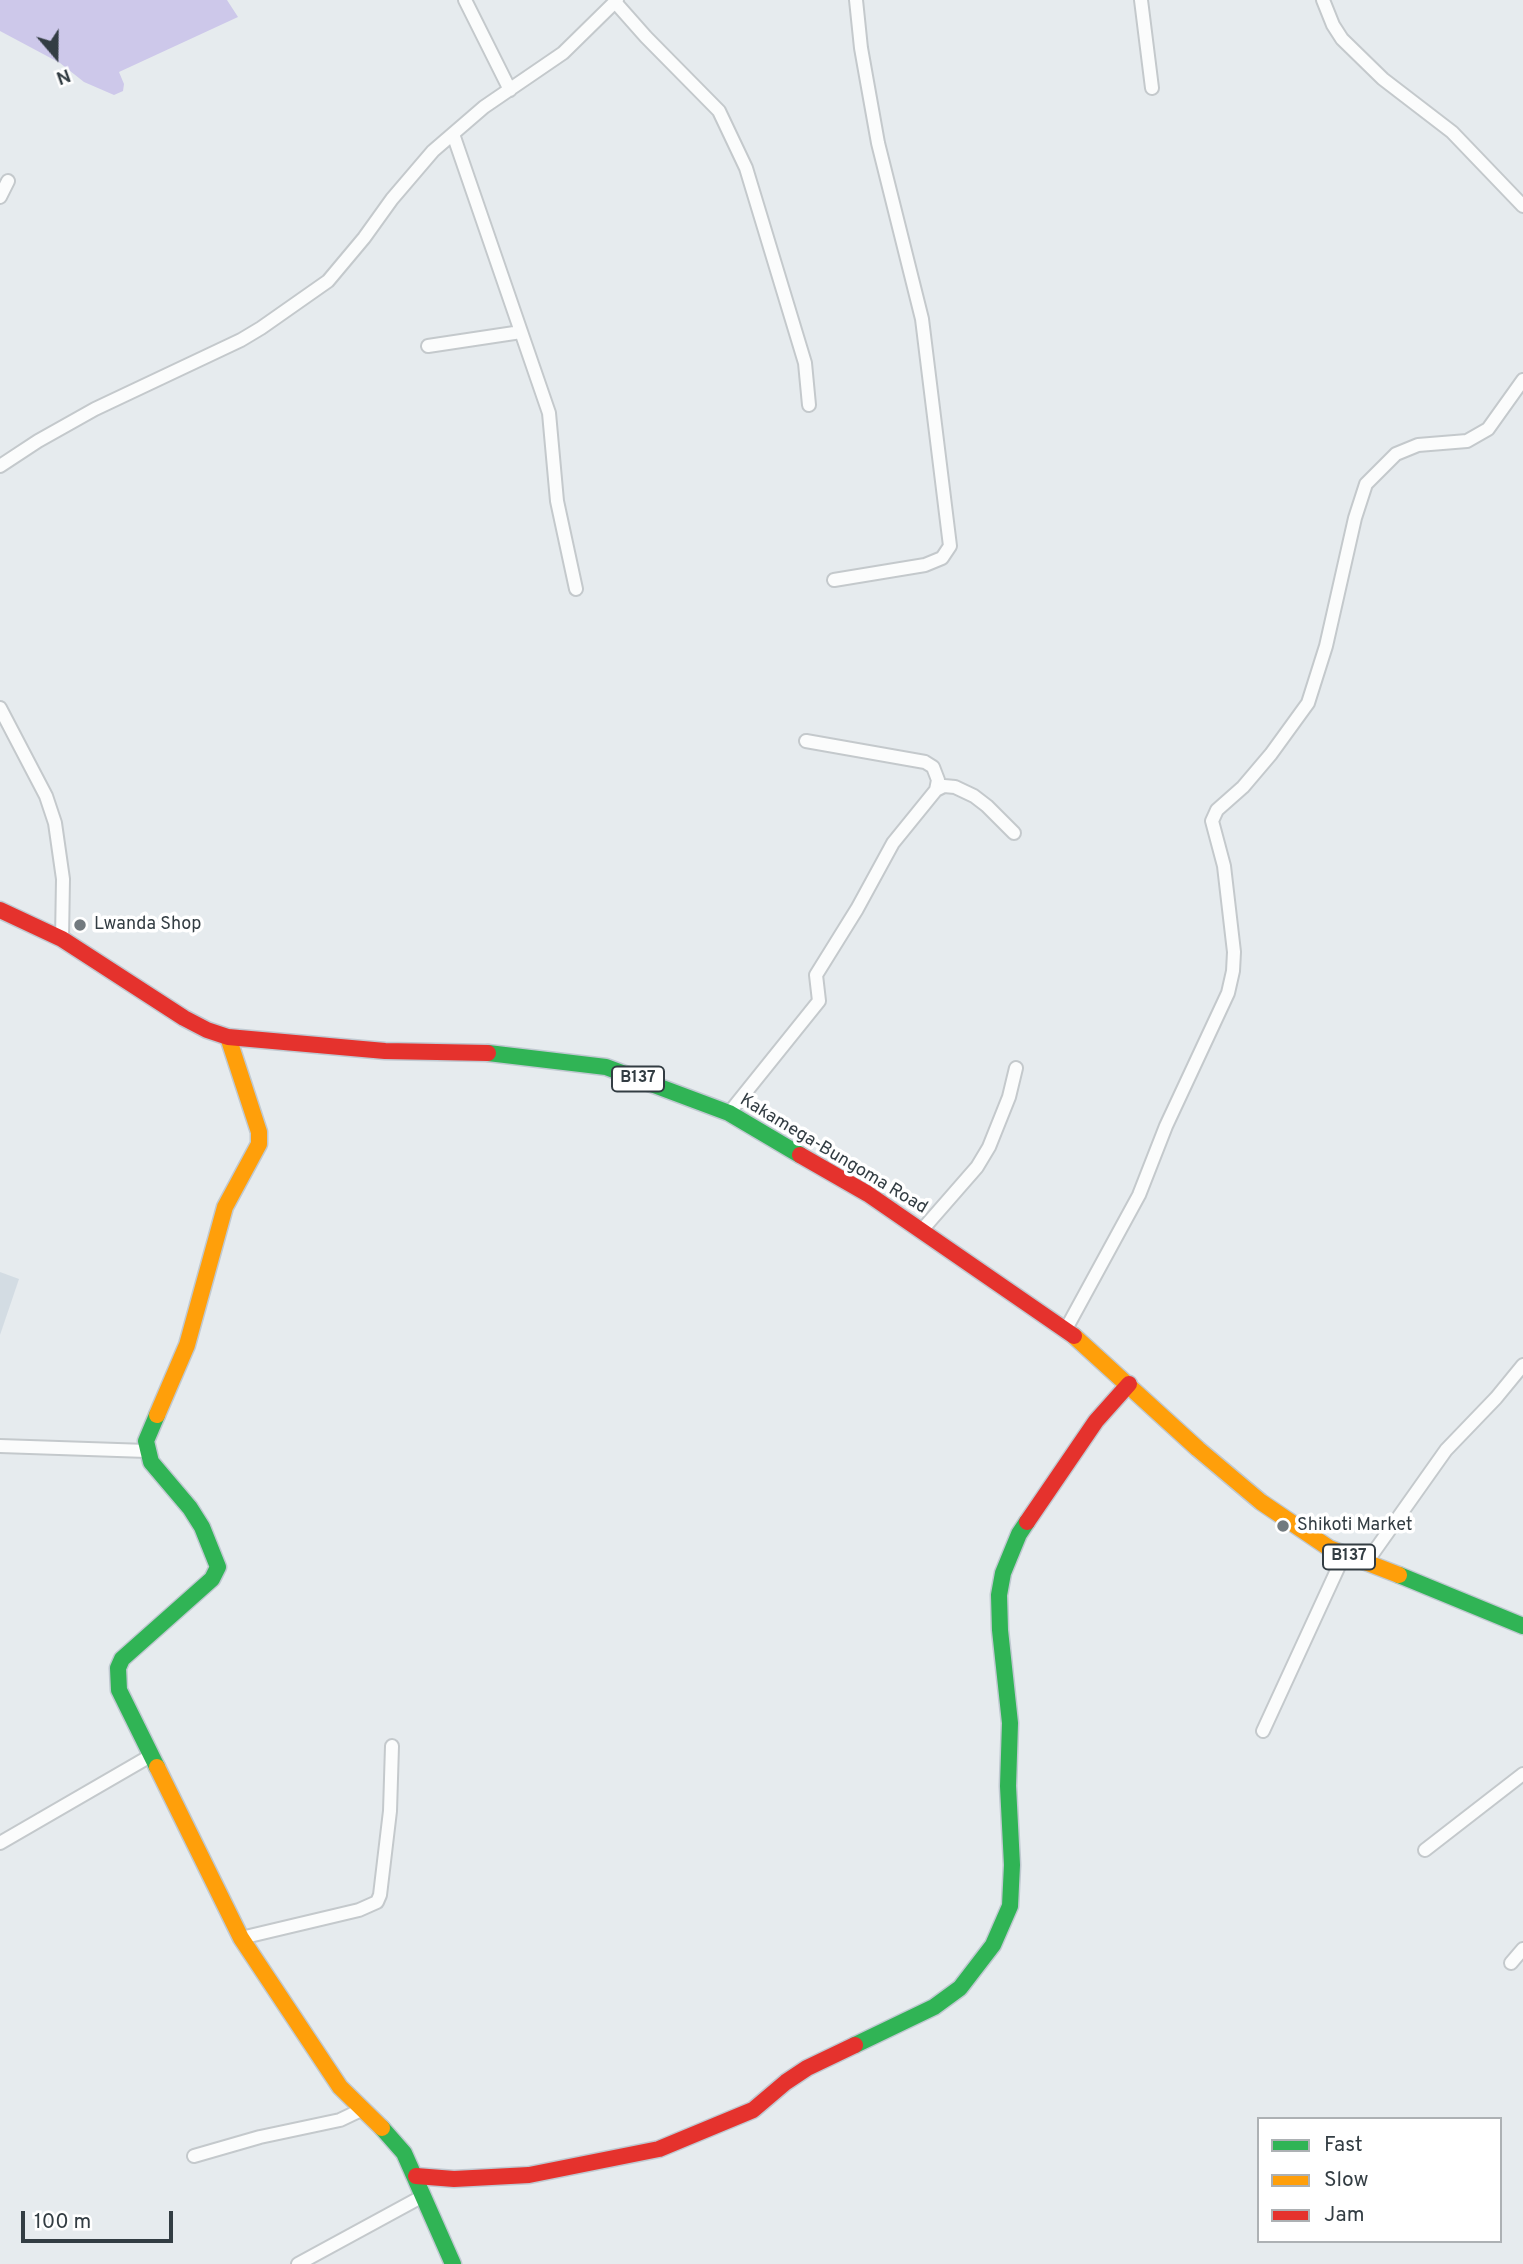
<!DOCTYPE html>
<style>
body{margin:0}
#map{position:relative;width:1523px;height:2264px;overflow:hidden;background:#e6ebee;font-family:Overpass,sans-serif}
canvas{display:block}
.legend{position:absolute;left:1257px;top:2117px;width:245px;height:126px;box-sizing:border-box;background:#fff;border:2px solid #adb1b4;margin:0;padding:9px 12px;list-style:none;font-size:21px;color:#333d43}
.legend li{display:flex;align-items:center;gap:14px;height:35px}
.legend b{width:35px;border:2px solid #adb1b4}
.north{position:absolute;left:21px;top:21px;width:70px;height:70px;-webkit-text-stroke:5px #fff;paint-order:stroke;rotate:160deg;font-size:19px;font-weight:700;line-height:28px;text-align:center;color:#333d43}
.north::after{content:'';display:block;margin:auto;width:24px;height:32px;background:#333d43;clip-path:polygon(50% 0,100% 100%,50% 72%,0 100%)}
.scale{position:absolute;left:21px;top:2211px;width:152px;height:32px;box-sizing:border-box;border:4px solid #333d43;border-top:0;padding-left:9px;font-size:21px;line-height:24px;white-space:nowrap;color:#333d43;-webkit-text-stroke:5px #fff;paint-order:stroke}
</style>
<div id="map">
<canvas width="1523" height="2264"></canvas>
<ul class="legend">
<li><b style="height:9px;background:#30b455"></b>Fast</li>
<li><b style="height:9px;background:#ff9f0a"></b>Slow</li>
<li><b style="height:9px;background:#e5322d"></b>Jam</li>
</ul>
<div class="north">N</div>
<div class="scale">100 m</div>
</div>
<script>
const context = document.querySelector('canvas').getContext('2d');
context.lineJoin = 'round';
function fill(path, color) { context.fillStyle = color; context.fill(path, 'evenodd'); }
const poly = rows => new Path2D(rows.map(r => 'M' + r).join(''));
function strokePath(path, color, width, dash) { context.strokeStyle = color; context.lineWidth = width; context.lineCap = dash ? 'butt' : 'round'; context.setLineDash(dash || []); context.stroke(path); }
function write(font, color, halo, rows, align = 'center') {
  context.font = font + ' Overpass,sans-serif'; context.lineWidth = 7; context.setLineDash([]); context.textBaseline = 'middle'; context.strokeStyle = halo; context.fillStyle = color; for (const [text, x, y, turn = 0] of rows) {
    context.save(); context.translate(x, y); context.rotate((+turn || 0) * Math.PI / 180); context.textAlign = isNaN(turn) ? turn : align; if (halo) context.strokeText(text, 0, 0); context.fillText(text, 0, 0); context.restore();
  }
}
fill(poly([
 [0,1272,19,1279,0,1335]
]), '#d3dce3');
fill(poly([
 [0,0,227,0,238,17,119,72,124,84,123,91,114,95,84,82,60,63,0,31]
]), '#cdc8ea');
const street = poly([
 [465,0,510,90],
 [1141,0,1152,88],
 [1323,0,1333,25,1342,39,1383,79,1452,132,1523,206],
 [615,2,646,37,719,111,746,168,805,363,809,405],
 [453,134,549,413,557,501,576,589],
 [0,197,8,181],
 [428,346,521,332],
 [0,466,38,441,95,409,241,340,261,328,328,281,364,238,392,199,433,151,484,107,563,53,617,0],
 [834,580,925,565,942,558,950,546,922,319,878,143,861,48,856,0],
 [0,708,46,796,55,823,63,879,62,939],
 [936,790,944,786,955,787,974,796,987,806,1014,833],
 [729,1113,819,1001,816,975,857,909,893,843,936,790,938,780,933,767,925,762,806,741],
 [922,1230,977,1167,989,1147,1009,1097,1016,1068],
 [1066,1329,1139,1195,1166,1126,1228,993,1233,971,1234,952,1224,866,1212,821,1217,810,1243,787,1271,754,1308,703,1326,646,1355,518,1366,484,1396,454,1418,445,1467,441,1488,429,1523,380],
 [0,1446,147,1451],
 [1366,1563,1446,1450,1496,1398,1523,1365],
 [1263,1731,1344,1555],
 [0,1843,152,1755],
 [1425,1850,1523,1774],
 [241,1938,359,1910,377,1902,380,1895,390,1811,392,1746],
 [1511,1963,1523,1949],
 [194,2156,260,2137,340,2120,361,2110],
 [298,2264,423,2196]
]);
const fast = poly([
 [488,1053,606,1067,729,1113,800,1155],
 [1399,1575,1523,1626],
 [157,1767,119,1690,118,1668,122,1659,212,1579,218,1567,202,1527,190,1508,151,1462,146,1441,157,1415],
 [855,2045,934,2007,960,1988,993,1945,1010,1906,1012,1865,1008,1786,1010,1723,1000,1630,999,1595,1003,1573,1019,1534,1027,1522],
 [382,2128,404,2153,453,2264]
]);
const slow = poly([
 [1074,1336,1198,1449,1261,1502,1329,1548,1399,1575],
 [157,1415,187,1345,225,1207,259,1144,259,1132,228,1037],
 [157,1767,241,1938,340,2087,382,2128]
]);
const jam = poly([
 [0,910,62,939,184,1018,207,1030,228,1037,385,1051,488,1053],
 [800,1155,868,1194,1074,1336],
 [1027,1522,1096,1421,1129,1384],
 [416,2176,454,2179,529,2175,659,2149,753,2110,786,2082,807,2068,855,2045]
]);
strokePath(street, '#c4c9cc', 16);
strokePath(fast, '#c0c9d1', 19);
strokePath(slow, '#c0c9d1', 19);
strokePath(jam, '#c0c9d1', 19);
strokePath(street, '#fbfcfc', 12);
strokePath(fast, '#30b455', 16);
strokePath(slow, '#ff9f0a', 16);
strokePath(jam, '#e5322d', 16);
for (const [x, y, r, color] of [
 [80,925,7,"#727a7f"],
 [1283,1526,7,"#727a7f"]
]) { const dot = new Path2D(); dot.arc(x, y, r, 0, 2 * Math.PI); context.fillStyle = color; context.fill(dot); strokePath(dot, '#fff', 2.5); }
for (const [x, y, w] of [
 [638,1079,52],
 [1349,1557,52]
]) { const box = new Path2D(); box.roundRect(x - w / 2, y - 12.5, w, 25, 5); context.fillStyle = '#fff'; context.fill(box); strokePath(box, '#333d43', 2); }
write('bold 16px', '#333d43', null, [
 ["B137",638,1079],
 ["B137",1349,1557]
]);
write('18px', '#333d43', '#fff', [
 ["Lwanda Shop",94,925],
 ["Shikoti Market",1297,1526]
], 'left');
write('18px', '#333d43', '#fff', [
 ["Kakamega-Bungoma Road",833,1155,31]
]);
</script>
